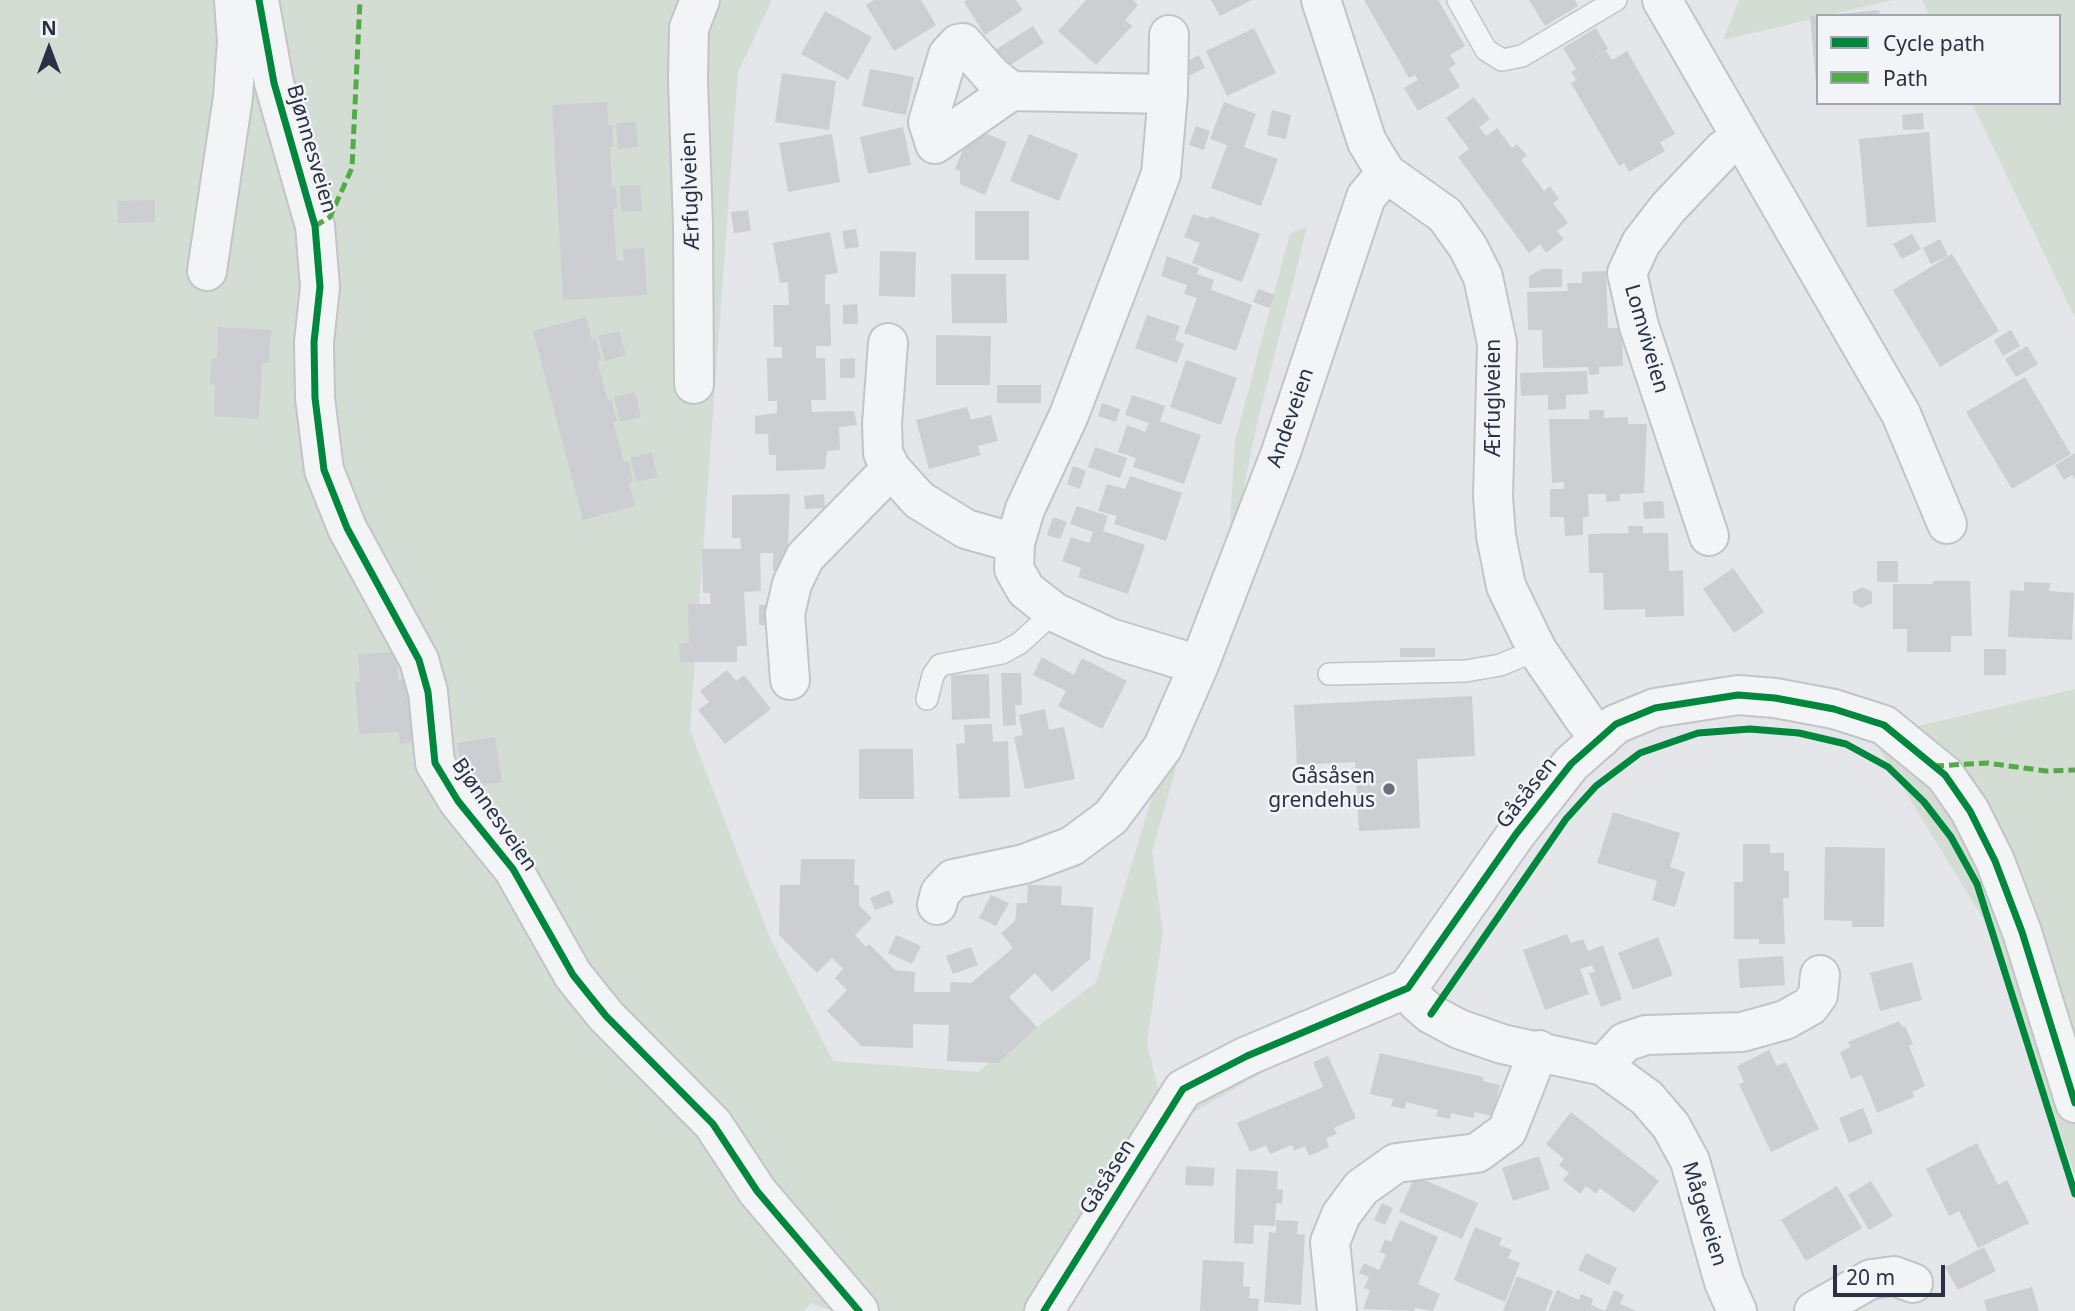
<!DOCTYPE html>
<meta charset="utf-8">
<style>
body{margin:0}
#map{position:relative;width:2075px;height:1311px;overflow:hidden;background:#e4e6e9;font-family:"Noto Sans",sans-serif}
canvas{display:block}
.legend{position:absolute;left:1816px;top:14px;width:245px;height:91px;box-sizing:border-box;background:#f2f4f8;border:2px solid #a2a6b0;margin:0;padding:9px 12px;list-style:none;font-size:21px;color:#2a3143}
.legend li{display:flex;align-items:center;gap:14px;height:35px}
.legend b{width:35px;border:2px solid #a2a6b0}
.north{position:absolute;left:14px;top:14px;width:70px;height:70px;-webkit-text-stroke:5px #f2f4f8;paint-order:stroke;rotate:0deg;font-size:19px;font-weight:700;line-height:28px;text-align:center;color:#2a3143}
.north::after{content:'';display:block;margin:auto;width:24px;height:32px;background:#2a3143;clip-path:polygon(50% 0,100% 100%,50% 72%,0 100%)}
.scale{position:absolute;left:1833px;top:1265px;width:112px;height:32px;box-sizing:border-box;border:4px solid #2a3143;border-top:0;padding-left:9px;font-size:21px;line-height:24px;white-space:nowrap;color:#2a3143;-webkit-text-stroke:5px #f2f4f8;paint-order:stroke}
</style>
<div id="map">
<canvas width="2075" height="1311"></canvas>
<ul class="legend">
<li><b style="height:9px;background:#00873e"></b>Cycle path</li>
<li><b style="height:9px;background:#53ab47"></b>Path</li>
</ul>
<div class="north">N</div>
<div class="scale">20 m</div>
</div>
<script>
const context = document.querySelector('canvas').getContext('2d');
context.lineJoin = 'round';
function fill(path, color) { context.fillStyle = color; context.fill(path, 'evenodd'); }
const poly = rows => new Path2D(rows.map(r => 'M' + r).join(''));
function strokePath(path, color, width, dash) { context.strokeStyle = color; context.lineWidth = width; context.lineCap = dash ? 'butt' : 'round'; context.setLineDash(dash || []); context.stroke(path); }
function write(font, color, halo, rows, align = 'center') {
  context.font = font + ' "Noto Sans",sans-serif'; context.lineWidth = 5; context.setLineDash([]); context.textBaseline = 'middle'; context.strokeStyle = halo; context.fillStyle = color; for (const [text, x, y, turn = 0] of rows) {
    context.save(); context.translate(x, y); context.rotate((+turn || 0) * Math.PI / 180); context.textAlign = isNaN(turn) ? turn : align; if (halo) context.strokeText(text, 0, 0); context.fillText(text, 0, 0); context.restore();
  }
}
fill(poly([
 [0,0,772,0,738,72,690,730,770,938,833,1061,978,1072,1096,982,1229,542,1235,441,1290,233,1307,227,1257,424,1213,638,1152,852,1163,931,1147,1043,1159,1093,1265,1071,1147,1139,1028,1311,833,1311,811,1303,804,1311,0,1311],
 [1739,0,1893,0,1723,40],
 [1922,0,2075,0,2075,318,1972,103,2059,103,2059,16,1930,16],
 [2075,689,2075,1175,1985,922,1872,737]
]), '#d4ddd4');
fill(poly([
 [874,0,921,0,936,25,894,51,866,5],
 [967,0,1016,0,1023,10,985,35,964,2],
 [1086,0,1133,0,1138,5,1125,20,1132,26,1096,65,1058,31],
 [1211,0,1252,0,1220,16],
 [1364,0,1438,0,1465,46,1450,55,1456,64,1449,68,1460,87,1418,111,1404,88,1418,80,1415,75,1409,78],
 [1529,0,1575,0,1578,6,1545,26],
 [1879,10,1880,16,1838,16,1838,14],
 [825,11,872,37,848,80,801,54],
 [1810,16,1818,16,1818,83,1816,83],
 [1033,26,1044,43,1006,68,995,50],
 [1254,28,1276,73,1227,96,1206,51],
 [1596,28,1608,49,1586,63,1606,51,1612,60,1627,51,1675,134,1660,142,1665,151,1629,172,1624,163,1619,166,1571,83,1577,80,1571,72,1576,69,1563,48],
 [1199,55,1205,68,1187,77,1182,64],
 [870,69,914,77,906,115,862,106],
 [782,73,836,81,829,130,775,122],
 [1474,97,1490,119,1479,127,1486,136,1497,128,1512,148,1517,144,1527,156,1521,160,1544,191,1550,186,1559,199,1553,203,1568,223,1557,231,1564,239,1546,253,1540,244,1529,253,1458,157,1469,149,1446,118],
 [607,102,608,125,612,125,613,147,610,147,612,188,616,187,617,209,613,209,617,261,624,261,623,249,644,248,647,295,563,300,552,105],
 [1224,102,1256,114,1244,147,1278,159,1261,206,1211,188,1227,145,1210,139],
 [1272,110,1291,115,1286,139,1267,135],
 [1923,113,1924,129,1903,130,1902,115],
 [636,122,638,147,618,149,616,123],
 [1196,126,1210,131,1204,150,1189,145],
 [903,127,911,165,868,174,860,137],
 [972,128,1007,142,985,195,960,184,960,171,955,169],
 [1929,132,1936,222,1867,227,1859,139],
 [832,134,840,182,788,192,779,143],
 [1029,134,1078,154,1059,201,1010,181],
 [640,185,642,211,621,212,620,186],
 [155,200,155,222,118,223,117,201],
 [748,210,751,231,734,233,731,212],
 [975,211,1029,211,1029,260,975,260],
 [1193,214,1208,219,1210,216,1260,234,1242,282,1192,263,1200,243,1184,237],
 [856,229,859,247,845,249,842,231],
 [830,232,838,273,825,275,825,304,830,304,831,346,816,346,816,358,825,358,826,400,811,400,812,412,854,411,857,425,839,427,840,450,827,451,825,469,776,471,776,455,769,455,768,434,755,434,755,416,777,413,777,401,768,401,767,358,782,358,782,347,774,347,773,305,789,305,788,282,780,283,773,243],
 [1912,234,1921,249,1902,259,1893,244],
 [1940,239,1948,256,1931,264,1923,248],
 [880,251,916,252,915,297,879,296],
 [1952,254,1999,331,1940,367,1893,290],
 [1167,256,1199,268,1197,274,1214,280,1211,290,1252,305,1236,351,1184,333,1197,298,1184,294,1187,285,1161,276],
 [1542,269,1562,269,1562,287,1529,288,1529,276],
 [1606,271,1608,328,1622,328,1623,366,1599,367,1599,374,1589,375,1588,367,1543,368,1542,330,1528,330,1527,292,1568,291,1567,283,1582,283,1582,272],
 [951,274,1006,274,1007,323,952,323],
 [1258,289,1275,295,1270,308,1253,302],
 [857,304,858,324,843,324,843,305],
 [1147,315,1180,326,1175,340,1184,344,1177,363,1135,348],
 [586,317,592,340,596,339,599,350,601,360,597,361,608,401,611,400,617,421,613,422,624,462,628,461,631,472,633,482,629,483,635,506,583,520,533,331],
 [218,327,271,330,269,363,262,363,259,419,214,416,215,385,210,384,212,358,217,358],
 [2011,330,2020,346,2003,356,1994,340],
 [619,331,626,355,605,361,598,336],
 [936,335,991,336,990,385,936,385],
 [2027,346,2038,364,2016,377,2005,359],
 [855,358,855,378,840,378,840,359],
 [1186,360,1237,378,1221,425,1170,407],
 [1587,371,1588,394,1566,395,1566,409,1548,410,1548,395,1521,396,1520,373],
 [2025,377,2071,454,2012,489,1966,412],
 [997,385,1041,385,1041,403,997,403],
 [635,392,641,417,620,422,614,397],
 [1132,395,1165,406,1160,421,1201,435,1184,484,1133,467,1136,458,1118,452,1127,425,1145,432,1149,423,1125,415],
 [1102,403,1120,409,1116,422,1098,416],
 [967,407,971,420,991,415,998,441,978,446,981,455,929,469,916,420],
 [1589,410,1604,410,1604,418,1628,417,1628,424,1647,424,1644,493,1620,494,1620,501,1606,502,1606,494,1588,494,1589,517,1583,517,1583,535,1565,536,1564,517,1550,517,1550,489,1564,489,1564,482,1552,483,1549,419,1589,419],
 [1095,447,1127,458,1120,478,1088,467],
 [651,452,658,477,637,482,630,458],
 [2075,453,2075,479,2072,475,2064,480,2055,465],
 [1073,466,1086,471,1080,489,1067,484],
 [1130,476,1182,493,1166,541,1114,524,1117,516,1098,511,1107,484,1125,489],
 [790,494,787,571,773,571,773,553,760,553,761,591,744,592,747,646,737,646,737,662,680,662,679,644,689,643,688,604,711,604,710,593,703,593,702,549,741,549,740,538,732,538,732,495],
 [824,494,825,508,805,509,804,496],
 [1663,501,1665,518,1644,519,1643,502],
 [1077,506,1108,516,1103,531,1145,545,1128,594,1078,577,1081,568,1062,561,1071,537,1089,543,1093,532,1070,524],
 [1053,517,1067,522,1060,539,1047,535],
 [1628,526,1643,526,1643,533,1668,533,1669,571,1683,570,1684,616,1645,617,1645,609,1604,610,1603,573,1589,573,1588,534,1629,533],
 [1877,561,1898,561,1898,582,1877,582],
 [1733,568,1764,612,1734,633,1703,589],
 [1933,581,1970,581,1972,636,1951,636,1951,652,1907,652,1907,629,1893,629,1893,584,1933,584],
 [2024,582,2050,583,2049,591,2074,593,2072,640,2008,637,2010,590,2024,591],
 [1862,587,1872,592,1872,603,1862,608,1853,603,1853,592],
 [759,605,773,605,773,625,759,625],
 [1400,648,1435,648,1435,657,1400,657],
 [1984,649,2006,649,2006,675,1984,675],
 [396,652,398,680,414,678,415,742,400,744,399,732,359,734,355,682,360,682,358,654],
 [1042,657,1074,675,1082,658,1127,681,1102,729,1058,706,1066,691,1033,675],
 [727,670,736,681,744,675,771,709,725,744,698,710,709,702,700,691],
 [1001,673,1021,673,1022,705,1015,705,1016,725,1003,726],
 [989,674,990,718,952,720,951,675],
 [1472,696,1475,756,1417,759,1420,828,1359,831,1355,762,1297,765,1294,705],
 [1045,709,1049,730,1064,727,1075,779,1025,789,1014,737,1023,735,1019,715],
 [992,724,993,742,1008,741,1010,797,959,799,956,744,965,743,964,725],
 [495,737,502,782,465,788,457,743],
 [859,749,913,749,914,799,859,799],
 [1613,812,1680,833,1670,867,1685,872,1675,907,1652,900,1657,881,1597,863],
 [1743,844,1770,844,1770,853,1784,853,1784,871,1789,871,1789,898,1783,898,1785,944,1759,944,1759,939,1734,939,1734,882,1743,882],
 [1825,847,1885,848,1884,927,1852,927,1852,921,1824,920],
 [801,859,855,859,854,885,859,885,859,905,872,918,855,935,866,947,869,944,895,970,915,972,914,992,950,992,951,982,971,983,1013,948,1001,933,1015,921,1017,903,1027,903,1028,885,1062,886,1061,905,1093,907,1090,959,1052,992,1035,973,1009,997,1037,1027,998,1063,947,1061,949,1025,913,1024,913,1048,861,1046,827,1011,847,990,835,978,843,969,832,958,817,973,779,935,780,885,800,885],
 [889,890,894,903,875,910,870,898],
 [991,895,1009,903,996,926,979,918],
 [1567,934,1571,943,1583,939,1588,951,1603,945,1622,999,1601,1007,1589,973,1595,972,1592,965,1580,969,1589,994,1545,1010,1523,950],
 [896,935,921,946,912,964,888,953],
 [1658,937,1673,975,1633,990,1618,953],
 [971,947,978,965,953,974,946,956],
 [1783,956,1785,985,1740,988,1738,959],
 [1912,962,1922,1000,1880,1011,1870,973],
 [1899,1021,1902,1027,1905,1026,1913,1044,1909,1046,1925,1086,1912,1092,1914,1097,1877,1113,1862,1075,1851,1079,1840,1052,1850,1047,1848,1042],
 [1769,1050,1777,1066,1786,1062,1819,1129,1771,1152,1739,1084,1744,1082,1737,1066],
 [1380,1053,1483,1077,1483,1081,1500,1085,1493,1116,1475,1112,1473,1118,1451,1113,1450,1119,1436,1116,1438,1110,1406,1102,1405,1109,1391,1106,1393,1099,1370,1094],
 [1328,1056,1356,1118,1334,1128,1337,1134,1326,1138,1329,1147,1309,1156,1305,1146,1294,1151,1292,1145,1270,1154,1266,1145,1250,1152,1237,1123,1323,1087,1313,1062],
 [1863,1108,1873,1133,1849,1143,1839,1118],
 [1571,1112,1659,1181,1634,1213,1600,1188,1596,1194,1586,1186,1580,1194,1563,1180,1569,1173,1559,1165,1564,1159,1546,1144],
 [1977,1143,1998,1185,2007,1180,2029,1223,1978,1248,1959,1211,1949,1216,1926,1169],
 [1539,1156,1550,1189,1513,1201,1502,1168],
 [1186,1166,1215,1168,1213,1186,1185,1185],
 [1236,1169,1278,1171,1277,1189,1283,1190,1282,1204,1276,1203,1275,1226,1254,1225,1253,1244,1234,1243],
 [1415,1176,1478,1203,1462,1239,1399,1212],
 [1871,1181,1893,1216,1869,1230,1848,1195],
 [1837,1186,1862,1228,1806,1261,1781,1220],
 [1382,1203,1393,1208,1385,1225,1374,1220],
 [1276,1220,1298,1221,1297,1234,1305,1235,1301,1305,1264,1302,1269,1232,1276,1233],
 [1400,1220,1438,1237,1418,1284,1440,1294,1433,1311,1415,1308,1414,1311,1363,1309,1370,1290,1364,1288,1369,1277,1359,1273,1364,1263,1379,1270,1386,1255,1380,1252,1385,1239,1391,1242],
 [1475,1227,1502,1238,1499,1245,1512,1250,1508,1258,1520,1263,1505,1302,1454,1280],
 [1984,1247,1996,1271,1958,1290,1945,1267],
 [1586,1253,1617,1268,1609,1285,1578,1270],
 [1203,1260,1244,1262,1243,1286,1250,1287,1249,1298,1259,1299,1258,1311,1200,1311],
 [1517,1276,1553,1291,1545,1311,1503,1311],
 [2032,1287,2039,1311,1987,1311,1984,1300],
 [1557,1290,1579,1300,1581,1294,1593,1299,1591,1305,1605,1311,1548,1311],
 [1614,1290,1624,1295,1620,1304,1637,1311,1605,1311]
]), '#ccced1');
const service = poly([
 [1458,0,1486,50,1502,60,1522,56,1616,0],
 [1329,674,1466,671,1500,665,1537,650],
 [927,699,933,675,940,665,1002,653,1020,643,1054,612]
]);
const minor = poly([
 [259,0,274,83,315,226,320,287,314,342,315,398,324,470,347,528,419,660,428,692,435,763,458,801,513,869,573,975,606,1016,713,1124,757,1191,859,1311],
 [1321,0,1367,142,1386,173,1445,215,1468,247,1483,277,1497,343,1493,497,1496,536,1506,586,1537,650,1585,720,1601,738],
 [1662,0,1901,414,1947,524],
 [1011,91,992,76,963,43,958,44,948,55,928,122,935,144,1011,91,1168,94],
 [207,271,233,97,237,41,234,0],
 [888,343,882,424,883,453,891,469,919,500,966,529,1015,543,1014,569,1026,590,1054,612,1110,638,1199,665,1281,452,1366,197,1386,173],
 [694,384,693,225,688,80,689,28,700,0],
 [1709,536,1639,326,1627,273,1641,243,1668,208,1723,150,1742,139],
 [1015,543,1025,509,1069,415,1161,174,1168,94,1169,35],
 [790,680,785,614,792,584,805,557,891,469],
 [937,905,940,893,953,879,1024,864,1072,846,1111,817,1163,747,1199,665],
 [1603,1066,1625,1042,1646,1035,1742,1032,1785,1020,1810,1006,1818,995,1820,975],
 [1044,1311,1183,1089,1247,1056,1408,988,1417,1002,1431,1014,1459,1029,1502,1044,1603,1066,1647,1098,1671,1126,1690,1161,1724,1282,1737,1311],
 [1337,1311,1330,1242,1341,1215,1361,1188,1396,1163,1477,1153,1507,1131,1539,1050],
 [1814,1311,1871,1279,1894,1276,1913,1283]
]);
const tertiary = poly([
 [1408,988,1516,834,1571,764,1616,724,1655,708,1738,695,1775,698,1834,709,1884,725,1945,775,1970,811,1995,861,2022,932,2075,1103]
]);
strokePath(service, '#c2c4c7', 24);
strokePath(minor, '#c2c4c7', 42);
strokePath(tertiary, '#c2c4c7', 42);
strokePath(service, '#f3f4f6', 21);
strokePath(minor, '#f3f4f6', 38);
strokePath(tertiary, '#f3f4f6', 38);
strokePath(poly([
 [315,226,330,217,352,168,360,0],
 [1934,766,1987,763,2046,771,2075,770]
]), '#53ab47', 5, [10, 5]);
strokePath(poly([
 [259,0,274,83,315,226,320,287,314,342,315,398,324,470,347,528,419,660,428,692,435,763,458,801,513,869,573,975,606,1016,713,1124,757,1191,859,1311],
 [1431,1014,1566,819,1596,786,1640,753,1698,733,1750,729,1799,733,1846,744,1888,767,1924,802,1951,837,1977,884,2075,1194],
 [1044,1311,1183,1089,1247,1056,1408,988,1516,834,1571,764,1616,724,1655,708,1738,695,1775,698,1834,709,1884,725,1945,775,1970,811,1995,861,2022,932,2075,1103]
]), '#00873e', 7);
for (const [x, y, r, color] of [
 [1389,789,7,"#6b707d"]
]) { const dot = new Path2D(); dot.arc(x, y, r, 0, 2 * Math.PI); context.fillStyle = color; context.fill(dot); strokePath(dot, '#f2f4f8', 2.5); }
write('21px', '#2a3143', '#f2f4f8', [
 ["Bjønnesveien",311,149,74],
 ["Ærfuglveien",691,191,-92],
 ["Lomviveien",1646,339,74],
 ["Ærfuglveien",1494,398,-90],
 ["Andeveien",1291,418,-71],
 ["Gåsåsen",1527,793,-52],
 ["Bjønnesveien",494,815,55],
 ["Gåsåsen",1108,1177,-58],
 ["Mågeveien",1704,1214,73]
]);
write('21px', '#2a3143', '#f2f4f8', [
 ["Gåsåsen",1375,777],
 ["grendehus",1375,801]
], 'right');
</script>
